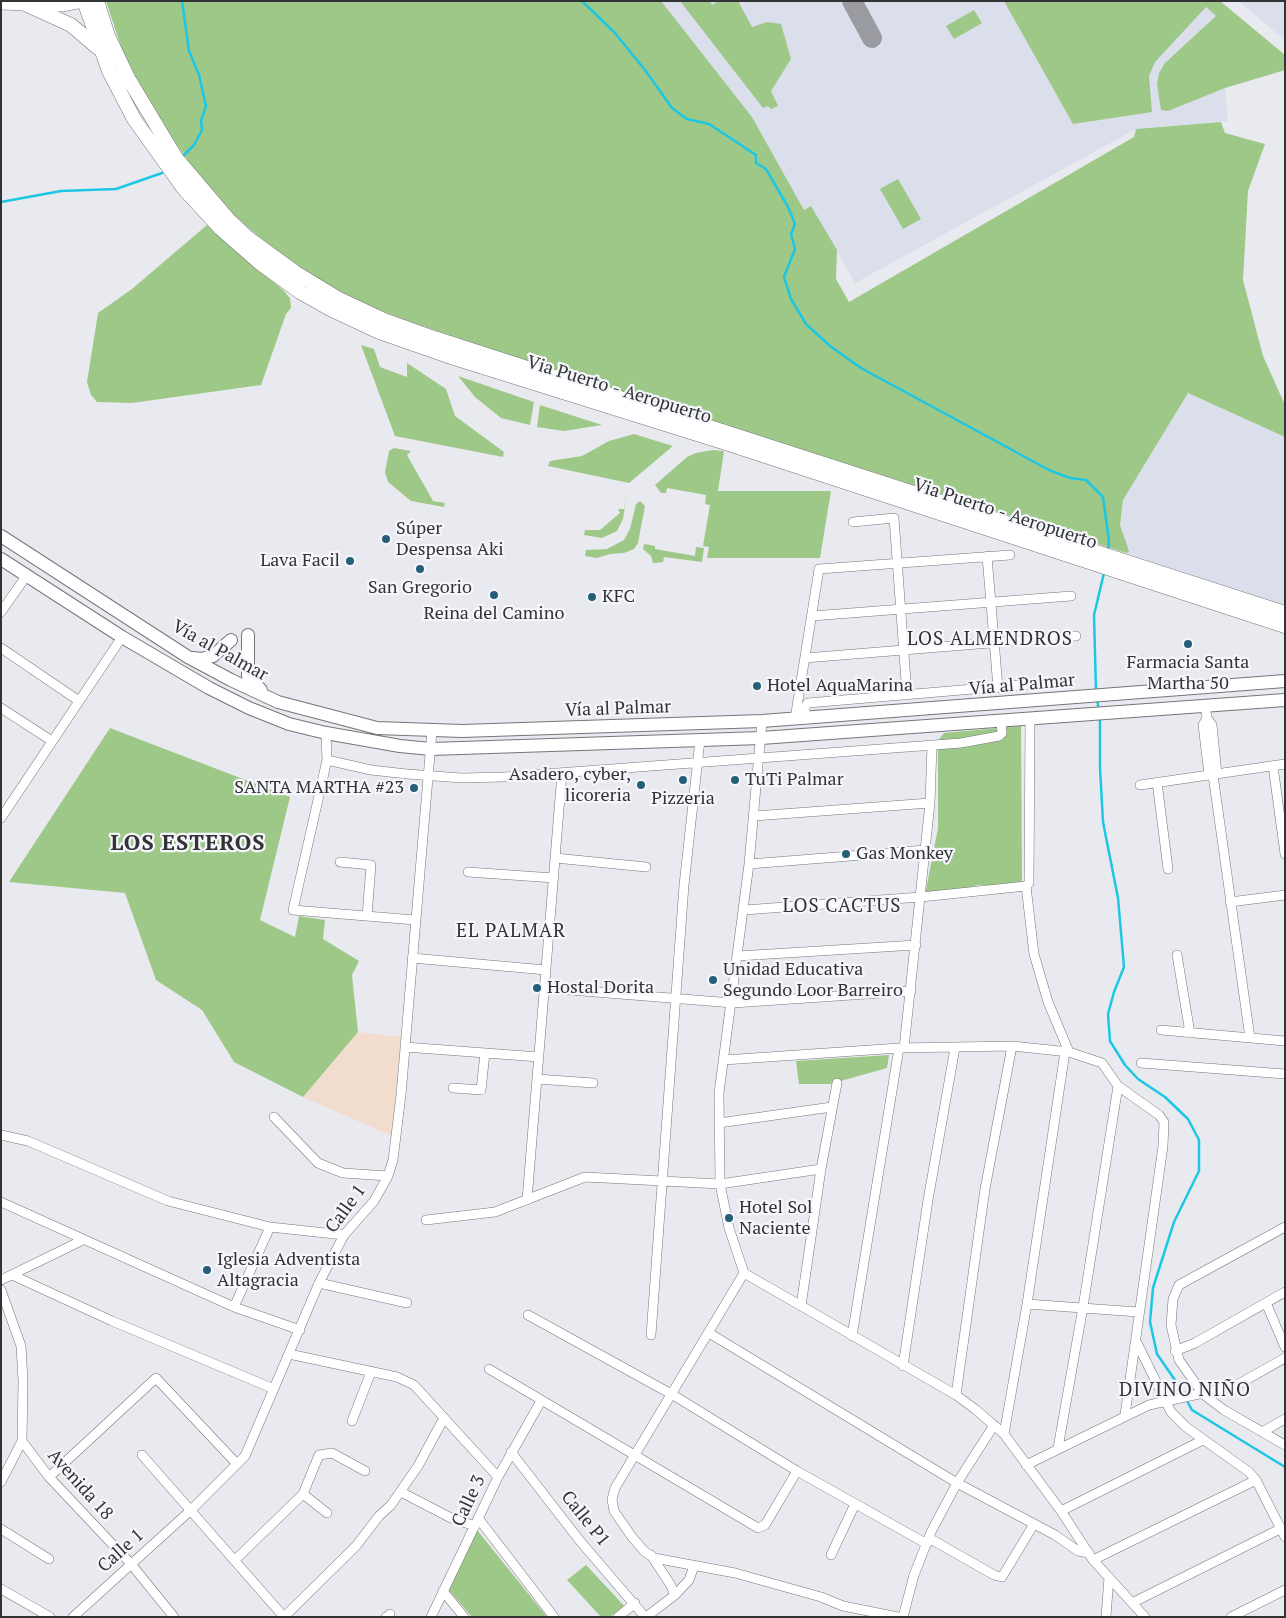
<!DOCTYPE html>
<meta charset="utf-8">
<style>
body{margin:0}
#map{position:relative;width:1286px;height:1618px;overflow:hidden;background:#e9eaf0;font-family:"PT Serif",serif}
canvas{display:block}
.frame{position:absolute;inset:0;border:2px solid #323335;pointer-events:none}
</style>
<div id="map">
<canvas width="1286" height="1618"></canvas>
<div class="frame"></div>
</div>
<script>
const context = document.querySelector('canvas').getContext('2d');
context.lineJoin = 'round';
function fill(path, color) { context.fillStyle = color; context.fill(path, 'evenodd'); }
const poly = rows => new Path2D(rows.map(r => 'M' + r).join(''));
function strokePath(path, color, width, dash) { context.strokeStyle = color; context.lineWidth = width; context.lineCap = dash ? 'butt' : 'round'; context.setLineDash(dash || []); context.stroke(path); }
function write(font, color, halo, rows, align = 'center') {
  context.font = font + ' "PT Serif",serif'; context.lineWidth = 4.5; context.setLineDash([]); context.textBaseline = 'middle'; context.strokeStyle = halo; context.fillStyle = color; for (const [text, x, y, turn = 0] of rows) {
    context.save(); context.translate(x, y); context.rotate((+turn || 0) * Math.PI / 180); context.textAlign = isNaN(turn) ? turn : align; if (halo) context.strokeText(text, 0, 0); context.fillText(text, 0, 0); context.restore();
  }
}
fill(poly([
 [661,1,1220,1,1285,55,1285,70,1225,88,1228,121,1136,129,855,283,811,206,804,210,752,117],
 [1238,1,1285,1,1285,40],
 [1188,393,1285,437,1285,606,1126,553,1128,551,1127,545,1120,525,1123,500]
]), '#dbdeeb');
fill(poly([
 [358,1032,401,1037,392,1136,303,1097]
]), '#f1dcce');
fill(poly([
 [106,1,661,1,752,117,804,210,811,206,837,250,836,279,849,302,1134,137,1136,129,1221,122,1225,133,1265,144,1248,191,1243,280,1263,356,1285,405,1285,437,1188,393,1123,500,1120,525,1127,545,1129,552,1126,553,552,370,408,321,363,304,305,272,269,246,231,212,193,168,155,114,122,50],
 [680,1,710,1,712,5,719,1,738,1,752,27,767,22,781,24,791,59,771,91,778,106,771,109,768,106,763,108],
 [1004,1,1220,1,1285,55,1285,70,1225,88,1168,111,1161,110,1157,84,1159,73,1165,63,1216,16,1206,7,1155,62,1149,76,1152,112,1073,124],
 [974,10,982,23,954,39,946,26],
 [898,179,921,219,903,229,880,189],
 [207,225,283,290,290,298,291,308,286,314,261,385,132,403,97,402,91,395,87,382,98,313,132,289],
 [361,345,374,349,380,367,407,377,407,363,446,389,455,416,504,452,503,457,395,436],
 [458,376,534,402,530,425,501,418,475,397],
 [540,405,602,425,564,431,537,427],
 [634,434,673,446,629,483,548,466,550,461,582,456,609,441],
 [394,448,411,451,407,455,433,501,445,503,444,507,411,501,388,482,385,472,389,451],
 [713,450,724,451,718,491,831,491,820,558,707,558,709,547,703,546,710,505,705,504,706,495,667,488,666,493,661,493,655,485,687,457,696,453],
 [627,492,623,519,617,531,602,538,584,535,585,530,600,530,620,513,618,509,624,509],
 [640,501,645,506,638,543,634,549,624,553,610,554,597,558,585,556,586,550,607,549,624,540,630,529,636,504],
 [644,544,655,546,655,549,695,556,696,547,704,548,702,562,664,557,663,562,653,563,651,556,643,549],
 [1021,726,1022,885,978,885,957,891,925,895,938,828,938,741,944,733],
 [110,728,290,797,260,920,295,937,299,916,325,920,323,939,359,961,352,975,358,1032,303,1097,234,1062,202,1010,156,980,125,893,9,882],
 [889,1055,887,1068,830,1084,799,1084,796,1061],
 [477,1530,547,1617,472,1617,449,1590],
 [586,1565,616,1597,625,1607,609,1617,601,1617,567,1580]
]), '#9ec887');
strokePath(poly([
 [182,1,189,51,199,75,206,106,201,121,202,130,194,145,183,156],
 [582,1,615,33,645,70,672,108,687,119,709,124,756,155,756,163,766,169,788,207,795,224,791,234,795,249,784,277,791,299,806,324,830,346,861,368,1049,470,1070,478,1086,480,1103,497,1109,541,1108,550],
 [1,202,61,191,116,189,162,173],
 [1096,691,1094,615,1104,573],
 [1097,699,1099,711],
 [1100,719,1100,768,1103,822,1118,898,1124,967,1114,992,1108,1014,1110,1041,1125,1065,1138,1079,1165,1097,1188,1119,1199,1140,1199,1171,1174,1222,1153,1288,1150,1322,1157,1354,1179,1386,1192,1410,1285,1467]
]), '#1dc7e4', 2.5);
strokePath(poly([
 [852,1,872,38]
]), '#9a9ba0', 20);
const minor = poly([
 [853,522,894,518,907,695],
 [987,556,998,688],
 [1,612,27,575],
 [812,616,1071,596],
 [1,648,79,701],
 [805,658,1076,636],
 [1205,705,1207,718,1212,725,1217,774],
 [1,708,52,741],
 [1207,718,1203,725,1209,775],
 [795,719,819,569,1010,555],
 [805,719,805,707,808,703,1068,681],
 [762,721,749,864,719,1093,720,1184,729,1228,744,1273,956,1395,975,1409,1004,1434,1061,1511,1093,1560,1145,1617],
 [326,733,327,760,293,910,415,920],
 [327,760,371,770,407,774,462,778,504,777,961,743,999,736,1002,733,1001,722],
 [1273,766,1285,854],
 [1213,775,1250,1038],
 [1157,782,1168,869],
 [1140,785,1285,764],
 [754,816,930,803],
 [1,818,122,637],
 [555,858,646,867],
 [340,862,371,865,367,916],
 [749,864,926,850],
 [468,872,554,878],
 [1026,886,1034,954,1048,1002,1069,1052],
 [1230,902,1285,895],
 [744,910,921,897,1026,886,1029,883,1030,720],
 [1177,955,1190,1033],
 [738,956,916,945],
 [412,958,546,970],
 [545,988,733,1003,911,991],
 [1161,1030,1285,1041],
 [405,1047,539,1057],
 [904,1048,930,803,932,745],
 [724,1060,899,1048,1012,1046,1069,1052,1102,1063,1118,1086,1159,1115,1164,1122,1163,1146,1125,1415],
 [1141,1063,1285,1074],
 [537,1079,593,1083],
 [453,1088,481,1090,485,1053],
 [274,1117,318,1163,343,1173,388,1176],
 [719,1123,832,1107],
 [1,1135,28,1141,168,1201,270,1227,344,1235],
 [527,1200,562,773],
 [1,1202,234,1307,300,1330],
 [426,1220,495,1212,585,1177,720,1184,821,1169],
 [1285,1227,1179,1285,1173,1299,1171,1325,1179,1360,1203,1394,1224,1410,1285,1445],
 [744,1273,615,1488,612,1499,614,1511,632,1537,644,1551,654,1558,735,1573,821,1597,843,1606,898,1617],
 [12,1275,112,1321,274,1389],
 [1,1280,83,1240],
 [319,1283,407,1303],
 [1,1290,21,1346,23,1381,22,1441,1,1482],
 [1266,1303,1285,1347],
 [1027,1304,1138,1312],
 [801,1306,821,1169,837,1083],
 [234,1307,270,1227],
 [528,1315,673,1395,797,1471,927,1544],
 [709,1333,957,1483,1055,1535,1078,1551,1089,1553],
 [651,1335,684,885,700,740],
 [852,1336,899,1048],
 [1136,1341,1171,1412,1186,1427,1249,1472,1256,1480],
 [1175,1351,1195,1343,1285,1292],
 [289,1354,397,1377,414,1385,498,1477],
 [903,1366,928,1200,955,1048],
 [489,1369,758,1528,765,1525,797,1471],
 [956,1395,985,1189,1012,1046],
 [352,1421,371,1372],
 [1262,1432,1285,1419],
 [1004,1434,1027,1304,1065,1052],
 [22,1441,49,1477,131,1564,174,1617],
 [1058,1448,1083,1307,1118,1086],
 [511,1452,580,1541,645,1617],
 [142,1455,284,1617],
 [1026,1465,1149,1405,1235,1386,1285,1358],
 [49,1477,156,1378,237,1464],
 [401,1492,451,1518,475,1526],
 [303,1494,327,1513],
 [1061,1511,1203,1440],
 [478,1518,554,1617],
 [1,1529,49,1559],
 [929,1538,994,1575,1002,1577,1034,1524],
 [651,1555,670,1584,675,1595],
 [831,1555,855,1504],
 [235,1560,303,1494,319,1455,332,1453,365,1471],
 [1093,1560,1256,1480,1285,1537],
 [1,1589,50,1617],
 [443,1591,464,1617],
 [1132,1603,1280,1529],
 [73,1617,191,1510,245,1456,319,1283,344,1235,374,1201,388,1176,393,1160,401,1095,432,731],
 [284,1617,356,1546,379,1516,391,1505,418,1466,444,1418],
 [386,1617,390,1614],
 [431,1617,498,1477,541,1401],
 [618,1617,635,1603],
 [646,1617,675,1595,689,1580,694,1566],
 [903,1617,914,1575,931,1532,957,1483,994,1425],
 [1106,1617,1109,1577],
 [1231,1617,1285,1590]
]);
const tertiary = poly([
 [1,4,62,6,88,1]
]);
const secondary = poly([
 [1,536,188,657,231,680,278,702,377,728,462,731,762,721,1285,681],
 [1,559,122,637,209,688,249,708,289,724,326,733,400,746,431,749,761,738,1285,700],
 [248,635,248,676,261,690],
 [193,658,201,659,213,656,231,640]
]);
const primary = poly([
 [84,1,109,71,134,119,184,189,220,228,260,263,300,292,330,309,379,332,448,356,726,443,1285,626],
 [97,1,108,36,128,78,176,158,228,219,248,238,296,273,337,298,384,320,434,338,1285,613],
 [27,5,71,25,98,48]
]);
strokePath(minor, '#75767b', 10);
strokePath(tertiary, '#75767b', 12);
strokePath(secondary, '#75767b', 14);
strokePath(primary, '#75767b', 15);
strokePath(minor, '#fff', 9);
strokePath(tertiary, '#fff', 11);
strokePath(secondary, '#fff', 12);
strokePath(primary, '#fff', 14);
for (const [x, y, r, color] of [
 [386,539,5,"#265e78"],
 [350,561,5,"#265e78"],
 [420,569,5,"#265e78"],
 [494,595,5,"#265e78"],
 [592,597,5,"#265e78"],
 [1188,644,5,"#265e78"],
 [757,686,5,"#265e78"],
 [683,780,5,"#265e78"],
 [735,780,5,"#265e78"],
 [641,785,5,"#265e78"],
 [414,788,5,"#265e78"],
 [846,854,5,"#265e78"],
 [713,980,5,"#265e78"],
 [537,988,5,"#265e78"],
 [729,1218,5,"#265e78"],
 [207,1270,5,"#265e78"]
]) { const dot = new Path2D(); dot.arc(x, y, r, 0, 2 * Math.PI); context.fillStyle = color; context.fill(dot); strokePath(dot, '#f6f7fd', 2); }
write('18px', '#323335', '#f6f7fd', [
 ["Via Puerto - Aeropuerto",619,390,17],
 ["Via Puerto - Aeropuerto",1005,514,18],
 ["Vía al Palmar",220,651,29],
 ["Vía al Palmar",1022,685,-5],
 ["Vía al Palmar",618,709,-2],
 ["Calle 1",346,1209,-54],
 ["Avenida 18",80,1485,48],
 ["Calle 3",469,1501,-65],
 ["Calle P1",585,1519,51],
 ["Calle 1",121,1551,-42]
]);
write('18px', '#323335', '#f6f7fd', [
 ["Súper",396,529],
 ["Despensa Aki",396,550],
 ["Lava Facil",340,561,"right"],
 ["San Gregorio",420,588,"center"],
 ["KFC",602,597],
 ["Reina del Camino",494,614,"center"],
 ["Farmacia Santa",1188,663,"center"],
 ["Martha 50",1188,684,"center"],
 ["Hotel AquaMarina",767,686],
 ["Asadero, cyber,",631,775,"right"],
 ["licoreria",631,796,"right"],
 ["TuTi Palmar",745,780],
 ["SANTA MARTHA #23",404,788,"right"],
 ["Pizzeria",683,799,"center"],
 ["Gas Monkey",856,854],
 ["Unidad Educativa",723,970],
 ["Segundo Loor Barreiro",723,991],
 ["Hostal Dorita",547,988],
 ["Hotel Sol",739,1208],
 ["Naciente",739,1229],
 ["Iglesia Adventista",217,1260],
 ["Altagracia",217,1281]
], 'left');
context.letterSpacing = '1px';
write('19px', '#323335', '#f6f7fd', [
 ["LOS ALMENDROS",990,640],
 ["LOS CACTUS",842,907],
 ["EL PALMAR",511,932],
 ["DIVINO NIÑO",1185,1391]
]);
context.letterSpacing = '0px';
context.letterSpacing = '1px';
write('bold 22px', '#323335', '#f6f7fd', [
 ["LOS ESTEROS",188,844]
]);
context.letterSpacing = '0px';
</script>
